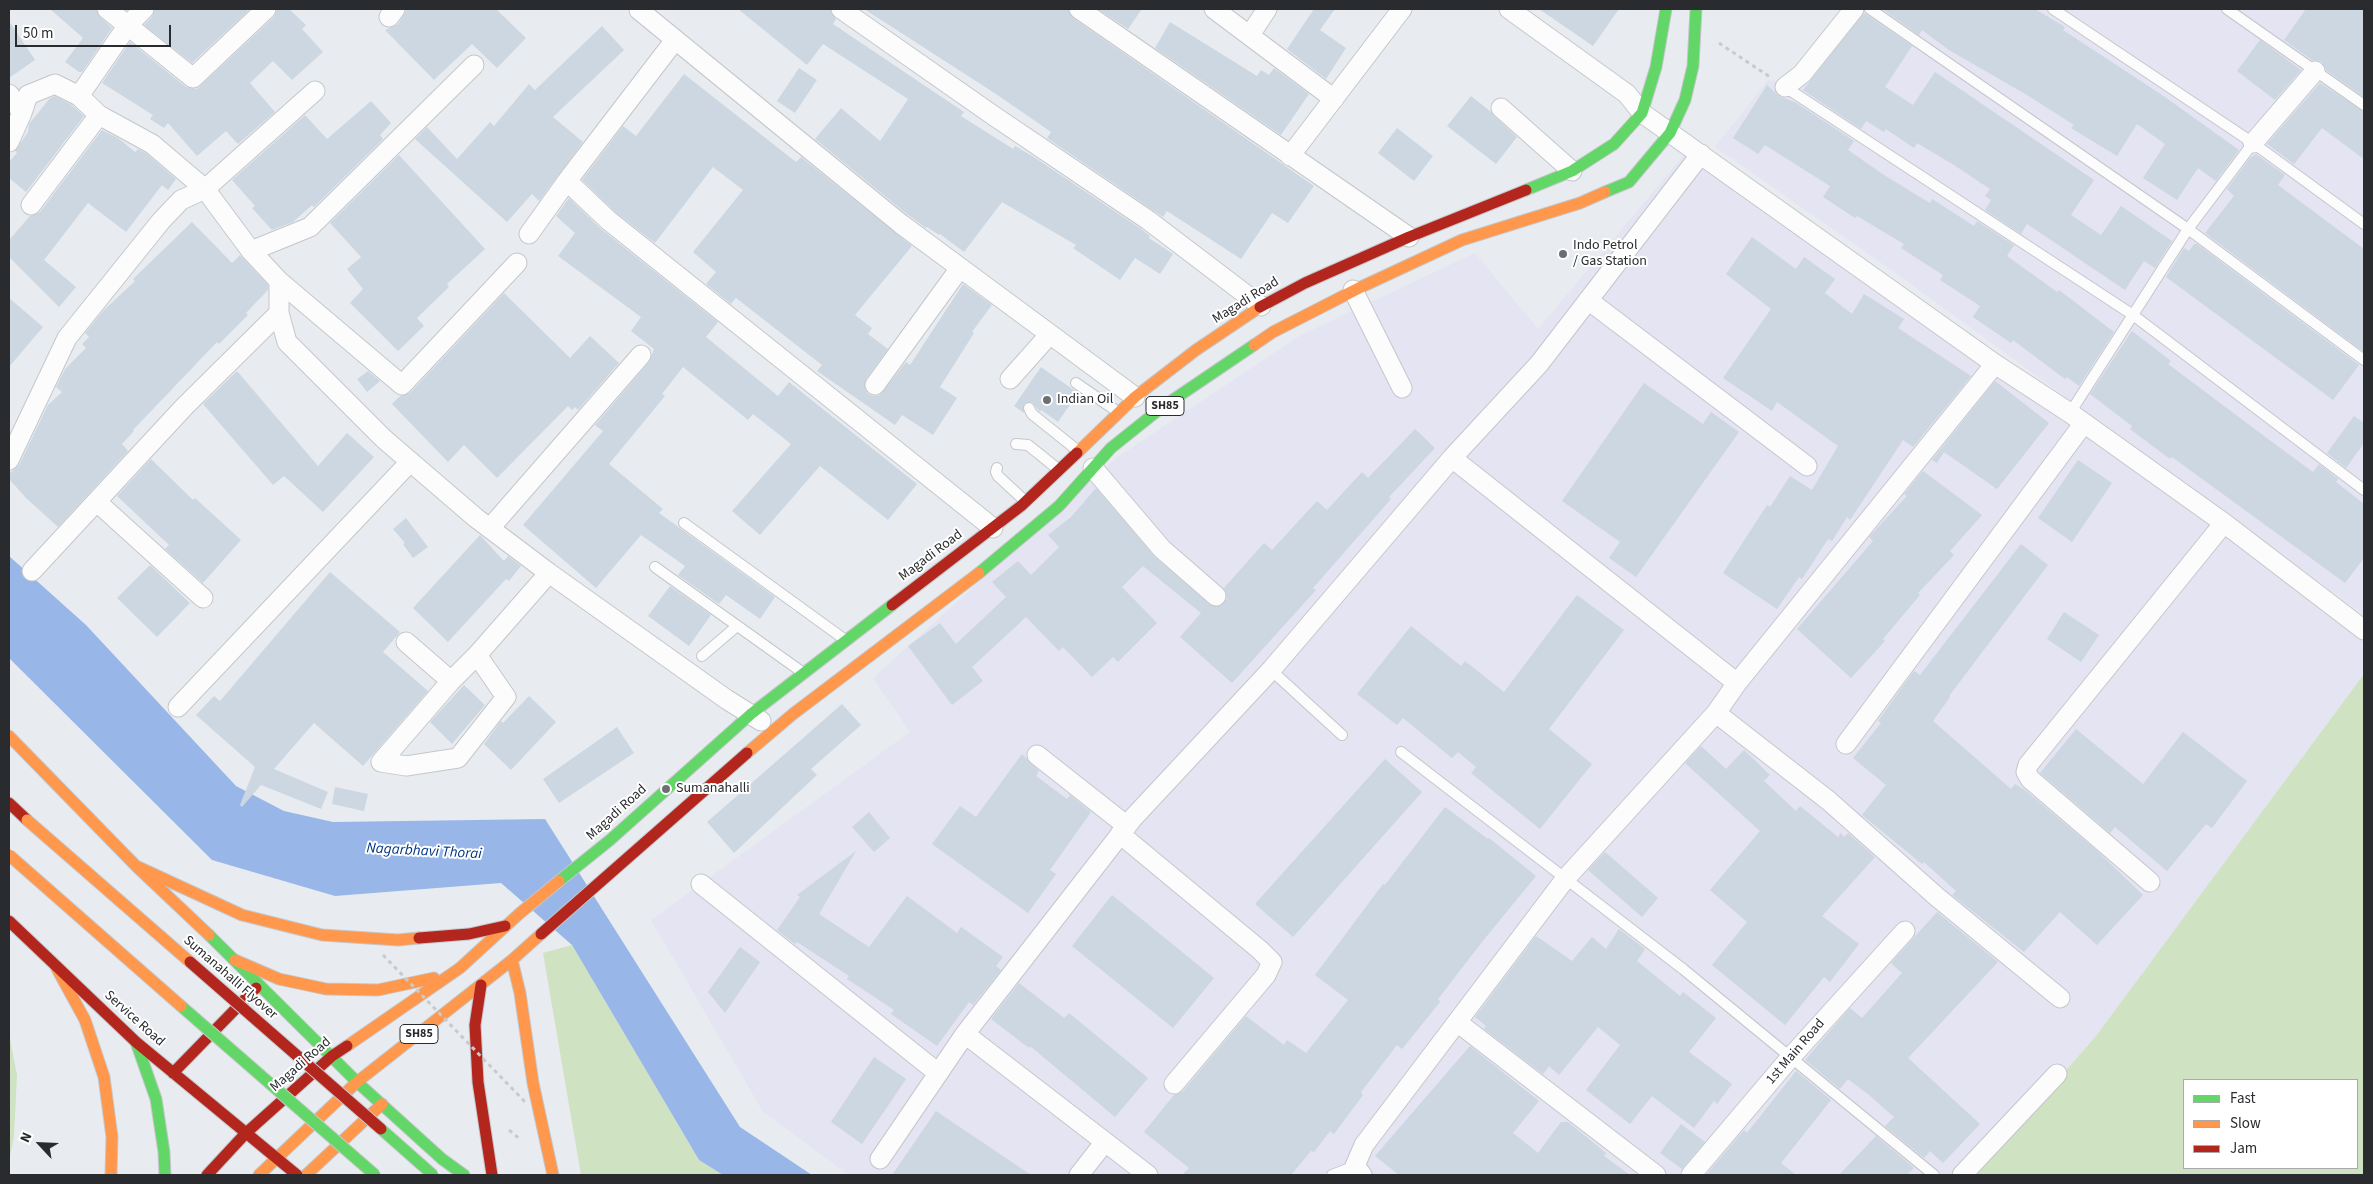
<!DOCTYPE html>
<style>
body{margin:0}
#map{position:relative;width:2373px;height:1184px;overflow:hidden;background:#e8ecf0;font-family:"Source Sans 3",sans-serif}
canvas{display:block}
.frame{position:absolute;inset:0;border:10px solid #292b2e;pointer-events:none}
.legend{position:absolute;left:2183px;top:1079px;width:175px;height:90px;box-sizing:border-box;background:#fff;border:1px solid #a9aaab;margin:0;padding:6px 9px;list-style:none;font-size:15px;color:#292b2e}
.legend li{display:flex;align-items:center;gap:10px;height:25px}
.legend b{width:25px;border:1px solid #a9aaab}
.north{position:absolute;left:15px;top:1119px;width:50px;height:50px;-webkit-text-stroke:4px #fff;paint-order:stroke;rotate:295deg;font-size:14px;font-weight:700;line-height:20px;text-align:center;color:#292b2e}
.north::after{content:'';display:block;margin:auto;width:18px;height:22px;background:#292b2e;clip-path:polygon(50% 0,100% 100%,50% 72%,0 100%)}
.scale{position:absolute;left:15px;top:25px;width:156px;height:22px;box-sizing:border-box;border:2px solid #292b2e;border-top:0;padding-left:6px;font-size:15px;line-height:18px;white-space:nowrap;color:#292b2e;-webkit-text-stroke:4px #fff;paint-order:stroke}
</style>
<div id="map">
<canvas width="2373" height="1184"></canvas>
<div class="frame"></div>
<ul class="legend">
<li><b style="height:6px;background:#63d668"></b>Fast</li>
<li><b style="height:6px;background:#ff974d"></b>Slow</li>
<li><b style="height:6px;background:#b3261e"></b>Jam</li>
</ul>
<div class="north">N</div>
<div class="scale">50 m</div>
</div>
<script>
const context = document.querySelector('canvas').getContext('2d');
context.lineJoin = 'round';
function fill(path, color) { context.fillStyle = color; context.fill(path, 'evenodd'); }
const poly = rows => new Path2D(rows.map(r => 'M' + r).join(''));
function strokePath(path, color, width, dash) { context.strokeStyle = color; context.lineWidth = width; context.lineCap = dash ? 'butt' : 'round'; context.setLineDash(dash || []); context.stroke(path); }
function write(font, color, halo, rows, align = 'center') {
  context.font = font + ' "Source Sans 3",sans-serif'; context.lineWidth = 4; context.setLineDash([]); context.textBaseline = 'middle'; context.strokeStyle = halo; context.fillStyle = color; for (const [text, x, y, turn = 0] of rows) {
    context.save(); context.translate(x, y); context.rotate((+turn || 0) * Math.PI / 180); context.textAlign = isNaN(turn) ? turn : align; if (halo) context.strokeText(text, 0, 0); context.fillText(text, 0, 0); context.restore();
  }
}
fill(poly([
 [1858,9,2364,9,2364,615,1897,274,1715,147,1768,80,1796,83],
 [1684,155,1975,362,2073,425,2364,638,2364,674,2096,1036,1975,1175,849,1175,763,1112,651,920,910,732,873,678,1116,458,1301,335,1475,253,1538,329]
]), '#e4e4f2');
fill(poly([
 [2364,674,2364,1175,1975,1175,2096,1036],
 [2184,1080,2357,1080,2357,1168,2184,1168],
 [572,945,699,1160,723,1175,581,1175,543,953],
 [9,1033,17,1075,14,1136,9,1162]
]), '#cfe2c2');
fill(poly([
 [9,556,86,625,236,786,284,811,333,822,545,819,740,1127,812,1175,723,1175,699,1160,572,945,501,883,335,896,212,860,9,658]
]), '#98b7e8');
fill(poly([
 [50,9,96,9,100,17,112,28,82,72,79,72,65,62,83,38],
 [155,9,245,9,248,11,192,63,144,25,152,17],
 [277,9,289,9,306,25,302,29,323,52,292,80,273,61,250,83,275,112,238,144,226,131,197,156,168,123,164,128,150,119,153,115,102,83,130,42,186,87,197,89,274,17],
 [407,9,496,9,526,38,497,68,472,44,434,80,385,30,398,24],
 [738,9,830,9,836,19,833,24,964,112,961,116,1013,149,1015,146,1034,157,1141,229,1150,236,1149,238,1173,254,1160,274,1135,258,1120,280,1073,248,1076,245,1002,202,964,252,940,234,939,235,927,227,926,228,908,215,815,139,841,108,880,141,908,99,823,44,807,65],
 [864,9,1068,9,1073,18,1314,186,1288,223,1272,213,1241,259,1167,211,1163,217,1047,138,1051,132,996,94],
 [1098,9,1142,9,1128,29],
 [1314,9,1335,9,1320,30,1346,48,1326,79,1287,49],
 [1539,9,1619,9,1593,46],
 [1882,9,2035,9,2065,27,2063,30,2162,95,2239,150,2216,181,2198,168,2177,200,2143,178,2165,144,2137,124,2117,156,2071,128,2074,125,2027,95,1949,50,1922,30,1919,35],
 [2306,9,2364,9,2364,97,2326,70,2322,62,2312,60,2284,40],
 [1864,13,1912,46,1885,87,1913,105,1935,72,2094,180,2071,215,2101,235,2121,206,2172,241,2155,268,2144,261,2125,290,2027,224,2021,234,1985,210,1991,200,1985,196,1990,189,1954,165,1917,143,1914,148,1886,129,1884,132,1866,121,1861,129,1803,90],
 [9,21,35,60,9,78],
 [1170,22,1257,76,1261,70,1269,75,1274,68,1309,94,1281,135,1155,48],
 [602,26,624,50,553,117,583,142,539,201,532,194,507,222,415,139,427,127,457,159,490,122,494,126,529,84,535,90],
 [2260,40,2301,70,2275,100,2237,71],
 [799,68,817,80,795,113,777,101],
 [684,74,796,162,801,157,912,246,855,315,872,328,868,334,888,349,866,379,865,389,868,394,873,396,880,395,906,362,910,365,963,284,992,305,972,332,974,333,940,387,957,398,933,435,902,415,895,425,817,371,822,365,736,298,731,304,706,284,716,272,693,252,743,190,713,167,655,243,615,212,582,180,623,126,636,136],
 [2320,83,2364,112,2364,159,2322,128,2294,164,2267,144],
 [1767,85,1780,97,1795,102,1854,141,1848,150,1884,175,1930,203,1932,199,1974,226,1977,221,2014,245,2007,256,2057,292,2059,290,2114,332,2079,386,2067,377,2065,379,2013,340,2011,343,1973,317,1980,306,1940,280,1943,275,1901,248,1904,244,1857,216,1855,218,1823,197,1830,186,1765,145,1758,154,1733,138],
 [55,96,72,105,84,116,26,192,9,178,9,162,17,153,15,151,28,132,29,124,50,98],
 [1471,96,1490,111,1494,116,1517,137,1496,164,1447,126],
 [371,101,391,123,380,135,383,139,314,207,312,205,293,222,272,230,252,208,255,206,232,180,305,115,327,139],
 [1397,128,1433,156,1414,181,1378,153],
 [102,130,118,138,135,152,138,149,146,153,176,179,168,190,162,185,126,232,88,203,44,260,76,287,59,307,9,257,9,240,30,216,40,212],
 [2256,154,2285,175,2278,185,2364,249,2364,352,2205,233,2234,196,2227,189,2250,158],
 [399,155,485,249,447,284,449,287,417,318,424,326,398,351,350,303,363,289,347,269,361,257,330,223],
 [569,198,601,229,718,322,706,337,778,396,789,382,917,484,888,520,820,466,760,535,732,511,791,444,753,414,748,420,683,367,662,394,665,396,609,464,663,509,659,513,775,597,760,619,726,595,719,604,678,575,685,566,641,535,596,588,523,525,603,431,595,425,649,362,654,349,631,331,641,317,558,256,575,233,556,216],
 [192,222,232,263,240,255,268,285,268,290,246,313,248,315,219,344,217,342,133,430,134,431,122,444,128,451,58,527,26,498,9,479,9,474,19,465,48,405,62,392,56,387,65,369,86,348,82,344,89,337,85,333,104,310,135,281,133,279],
 [1752,237,1796,269,1804,257,1835,279,1825,293,1852,314,1864,294,1904,319,1898,328,1971,376,1913,447,1903,440,1850,520,1847,517,1832,541,1828,539,1802,579,1799,577,1777,609,1723,573,1767,505,1770,507,1790,476,1812,490,1838,446,1777,402,1772,411,1723,378,1771,309,1726,274],
 [2194,244,2197,244,2359,365,2333,400,2166,277,2184,248,2189,251],
 [504,293,570,358,590,336,619,363,578,410,575,407,572,410,568,406,497,478,464,445,448,462,392,404,400,396,410,393],
 [9,298,43,327,9,367],
 [2132,331,2171,361,2168,364,2268,439,2313,472,2319,464,2338,479,2336,482,2364,504,2364,558,2345,583,2172,457,2170,459,2130,429,2132,426,2090,394],
 [1041,367,1078,393,1058,422,1041,410,1040,412,1032,402,1024,404,1024,413,1014,406],
 [237,371,318,466,347,433,374,457,323,512,284,476,273,485,203,404],
 [368,371,380,381,367,392,357,379],
 [1995,381,2049,423,1997,489,1944,452,1937,463,1932,460],
 [1644,383,1703,424,1711,412,1739,432,1636,577,1609,558,1620,542,1562,501],
 [2354,416,2364,423,2364,443,2346,468,2327,453],
 [1415,429,1435,448,1389,497,1391,499,1313,588,1316,590,1232,683,1180,637,1201,613,1143,566,1122,587,1157,623,1118,662,1113,657,1092,677,1063,647,1059,651,1026,617,972,667,983,681,952,705,908,646,940,623,956,644,1006,597,992,582,1018,561,1031,575,1059,547,1048,535,1071,517,1096,488,1155,557,1209,604,1220,606,1227,599,1224,588,1264,543,1272,550,1317,501,1327,510,1362,472,1368,478],
 [151,459,193,500,195,498,241,540,203,583,165,549,169,545,117,496],
 [2078,460,2112,483,2072,542,2038,518],
 [1923,471,1982,515,1950,551,1954,555,1918,593,1920,595,1883,639,1885,641,1851,678,1797,629,1873,541,1869,537,1907,496,1904,494],
 [406,518,428,547,413,558,403,544,405,543,393,529],
 [480,535,504,561,508,556,521,566,509,581,506,579,448,642,413,608],
 [2021,544,2048,565,1949,696,1950,697,1933,721,2011,789,2015,784,2025,790,2096,850,2143,895,2097,945,2060,912,2024,952,1952,895,1956,891,1924,862,1922,864,1862,815,1886,785,1853,758,1881,723,1878,721,1914,671,1920,675],
 [150,565,190,603,157,637,117,598],
 [330,572,400,632,383,652,428,691,363,766,314,723,274,769,328,792,321,809,261,785,242,807,240,805,255,767,196,715,214,696,220,701],
 [670,586,711,615,689,646,648,616],
 [1577,595,1624,630,1549,729,1592,764,1540,829,1471,773,1476,767,1458,752,1452,758,1403,718,1397,725,1357,694,1411,626,1461,666,1465,661,1504,692],
 [2064,612,2099,635,2081,662,2047,639],
 [464,685,485,705,452,744,430,722],
 [529,696,556,722,511,770,484,744,501,721,503,723],
 [842,704,861,725,811,769,817,775,734,853,707,822],
 [617,727,634,753,559,803,543,779],
 [2076,729,2143,784,2183,732,2247,781,2212,828,2206,824,2167,871,2115,827,2110,833,2040,773],
 [1701,746,1726,769,1744,750,1770,775,1764,781,1796,811,1800,806,1838,837,1841,833,1844,837,1848,833,1875,857,1822,916,1859,944,1830,982,1824,977,1785,1025,1712,965,1747,922,1710,890,1760,831,1685,763],
 [1022,754,1039,771,1036,776,1067,799,1070,795,1091,812,1050,870,1056,874,1028,913,932,844,960,806,976,817],
 [1385,759,1422,792,1293,937,1255,904],
 [335,787,368,794,364,811,332,804],
 [1445,807,1488,839,1489,838,1536,876,1482,942,1438,999,1440,1002,1402,1049,1397,1045,1361,1092,1363,1095,1334,1134,1330,1131,1314,1152,1311,1151,1291,1175,1182,1175,1189,1168,1144,1132,1174,1095,1183,1091,1246,1016,1284,1045,1287,1040,1306,1053,1348,1000,1315,975,1383,884,1385,885],
 [869,812,890,838,874,852,852,827],
 [856,851,819,914,869,947,907,896,957,933,961,927,1003,957,996,966,1001,970,973,1005,969,1002,937,1046,891,1014,894,1010,847,979,849,976,797,942,795,944,777,930,800,897,797,895],
 [1605,852,1658,898,1642,917,1588,870],
 [1112,895,1214,978,1173,1028,1072,946],
 [1937,912,1998,962,1908,1058,1980,1124,1943,1163,1930,1151,1924,1158,1885,1126,1894,1117,1869,1095,1848,1079,1840,1089,1805,1060,1850,1008,1862,1018,1902,973,1891,963],
 [1619,929,1645,949,1637,961,1680,996,1683,992,1716,1018,1689,1052,1732,1084,1717,1104,1714,1101,1694,1128,1652,1096,1630,1124,1586,1090,1620,1045,1598,1027,1559,1075,1549,1066,1543,1074,1484,1029,1486,1026,1475,1017,1536,936,1572,961,1592,937,1606,949],
 [740,947,760,962,725,1013,708,992],
 [1019,983,1064,1018,1069,1013,1148,1078,1115,1117,1030,1046,1029,1048,991,1019],
 [1470,1046,1539,1101,1513,1133,1538,1153,1561,1122,1568,1122,1606,1153,1604,1156,1630,1175,1399,1175,1375,1156],
 [874,1057,906,1079,862,1144,831,1122],
 [1796,1071,1831,1100,1781,1163,1796,1175,1706,1175,1744,1130,1747,1133],
 [936,1111,1031,1175,892,1175],
 [1681,1124,1705,1142,1682,1169,1660,1153],
 [1876,1136,1914,1168,1907,1175,1839,1175]
]), '#ccd7e2');
const lane = poly([
 [1870,9,2188,229,2364,360],
 [2053,9,2253,143,2364,224],
 [2227,9,2364,105],
 [1785,87,2133,315,2364,490],
 [1076,383,1118,412],
 [1029,408,1032,414,1077,450],
 [2070,413,2188,229,2253,143],
 [1016,444,1028,445,1059,470],
 [997,468,996,472,998,476,1025,501],
 [684,523,844,639],
 [655,567,802,672],
 [702,656,737,626],
 [1271,670,1342,735],
 [1401,752,1683,969,1934,1175],
 [1332,1175,1355,1166]
]);
const street = poly([
 [107,9,193,78,266,9],
 [144,9,128,25,79,96,99,115,152,144,205,189,251,251,279,281,279,313,287,342,384,439,476,518,549,573,726,699,761,721],
 [841,9,994,116,1148,220,1261,306],
 [1079,9,1409,237],
 [1214,9,1334,99],
 [1509,9,1627,94,1642,113,1995,364],
 [639,10,901,224,1135,397],
 [389,17,395,9],
 [1250,35,1267,9],
 [675,40,567,181,608,220,993,528],
 [1785,87,1802,74,1854,9],
 [9,94,22,113,28,95,55,84,79,96],
 [1501,108,1572,171],
 [9,142,22,113],
 [2253,143,2315,71],
 [1290,156,1402,9],
 [31,205,99,115],
 [529,234,567,181],
 [251,251,310,227,474,65],
 [279,281,402,385,517,263],
 [1353,290,1402,388],
 [1588,300,1807,466],
 [1010,379,1050,334],
 [875,385,960,268],
 [1452,458,1737,683],
 [9,460,67,338,161,221,181,200,205,189,315,91],
 [1093,468,1162,549,1216,596],
 [97,502,203,598],
 [490,528,641,355],
 [32,571,184,407,279,313],
 [406,642,451,681,477,655],
 [178,707,410,462],
 [1716,713,1829,801,1937,897,2060,998],
 [1846,744,2084,423],
 [1037,755,1127,826],
 [381,762,406,766,458,758,506,697,477,655,549,573],
 [381,762,451,681],
 [1120,834,1260,950,1272,962,1266,975,1174,1084],
 [2150,882,2030,779,2026,772,2028,765,2224,523],
 [701,884,938,1073],
 [1457,1022,1656,1175],
 [965,1034,1148,1175],
 [880,1159,965,1034,1133,818,1271,670,1452,458,1539,364,1701,154],
 [1079,1175,1104,1143],
 [1362,1175,1355,1166,1364,1145,1566,878,1716,713,1737,683,1995,364,2070,413,2224,523,2364,630],
 [1691,1175,1790,1058,1905,931],
 [1962,1175,2057,1074]
]);
const fast = poly([
 [1526,190,1572,171,1614,144,1642,113,1656,67,1666,9],
 [1605,192,1629,182,1670,133,1685,100,1693,66,1696,9],
 [979,573,1059,506,1111,448,1161,408,1254,345],
 [559,881,610,840,751,714,892,605],
 [209,935,357,1082,442,1159,464,1175],
 [136,1042,156,1099,164,1152,165,1175]
]);
const slow = poly([
 [1254,345,1273,332,1359,288,1462,240,1580,203,1605,192],
 [1077,453,1135,397,1196,350,1260,307],
 [9,736,136,866,209,935],
 [747,753,793,714,979,573],
 [136,866,242,915,322,935,398,940,419,938],
 [235,960,279,979,326,989,378,990,434,978],
 [512,960,520,993,533,1083,553,1175],
 [56,967,85,1020,104,1077,112,1137,111,1175],
 [347,1046,460,968,519,914,559,881],
 [259,1175,357,1082,512,960,541,934],
 [306,1175,382,1104]
]);
const jam = poly([
 [1260,307,1305,283,1409,237,1526,190],
 [892,605,1021,506,1077,453],
 [9,803,27,820],
 [9,921,136,1042,297,1175],
 [541,934,747,753],
 [419,938,469,934,505,926],
 [481,985,475,1025,478,1082,492,1175],
 [173,1073,256,988],
 [207,1175,246,1133,332,1056,347,1046]
]);
strokePath(lane, '#c4c7ca', 12);
strokePath(street, '#c4c7ca', 21);
strokePath(fast, '#c4c7ca', 13);
strokePath(slow, '#c4c7ca', 13);
strokePath(jam, '#c4c7ca', 13);
strokePath(poly([
 [1719,43,1770,77],
 [509,1130,521,1140]
]), '#c8cacc', 3, [4, 4]);
strokePath(lane, '#fcfcfd', 10);
strokePath(street, '#fcfcfd', 19);
strokePath(fast, '#63d668', 11);
strokePath(slow, '#ff974d', 11);
strokePath(jam, '#b3261e', 11);
const fastBridge = poly([
 [181,1006,375,1175],
 [381,1129,433,1175]
]);
const slowBridge = poly([
 [27,820,190,962],
 [9,855,181,1006]
]);
const jamBridge = poly([
 [190,962,381,1129]
]);
strokePath(fastBridge, '#c8c9cc', 13, []);
strokePath(slowBridge, '#c8c9cc', 13, []);
strokePath(jamBridge, '#c8c9cc', 13, []);
strokePath(poly([
 [383,955,527,1104]
]), '#c8cacc', 3, [4, 4]);
strokePath(fastBridge, '#63d668', 11);
strokePath(slowBridge, '#ff974d', 11);
strokePath(jamBridge, '#b3261e', 11);
for (const [x, y, r, color] of [
 [1563,254,5,"#6c6f72"],
 [1047,400,5,"#6c6f72"],
 [666,789,5,"#6c6f72"]
]) { const dot = new Path2D(); dot.arc(x, y, r, 0, 2 * Math.PI); context.fillStyle = color; context.fill(dot); strokePath(dot, '#fff', 2); }
for (const [x, y, w] of [
 [1165,406,38],
 [419,1034,38]
]) { const box = new Path2D(); box.roundRect(x - w / 2, y - 9.5, w, 19, 4); context.fillStyle = '#fff'; context.fill(box); strokePath(box, '#292b2e', 1); }
write('bold 12px', '#292b2e', null, [
 ["SH85",1165,406],
 ["SH85",419,1034]
]);
write('14px', '#292b2e', '#fff', [
 ["Indo Petrol",1573,246],
 ["/ Gas Station",1573,262],
 ["Indian Oil",1057,400],
 ["Sumanahalli",676,789]
], 'left');
write('14px', '#292b2e', '#fff', [
 ["Magadi Road",1246,301,-32],
 ["Magadi Road",931,556,-37],
 ["Magadi Road",617,813,-42],
 ["Sumanahalli Flyover",230,978,41],
 ["Service Road",134,1019,42],
 ["1st Main Road",1796,1052,-49],
 ["Magadi Road",301,1065,-41]
]);
write('italic 15px', '#003481', '#fff', [
 ["Nagarbhavi Thorai",424,852,3]
]);
</script>
